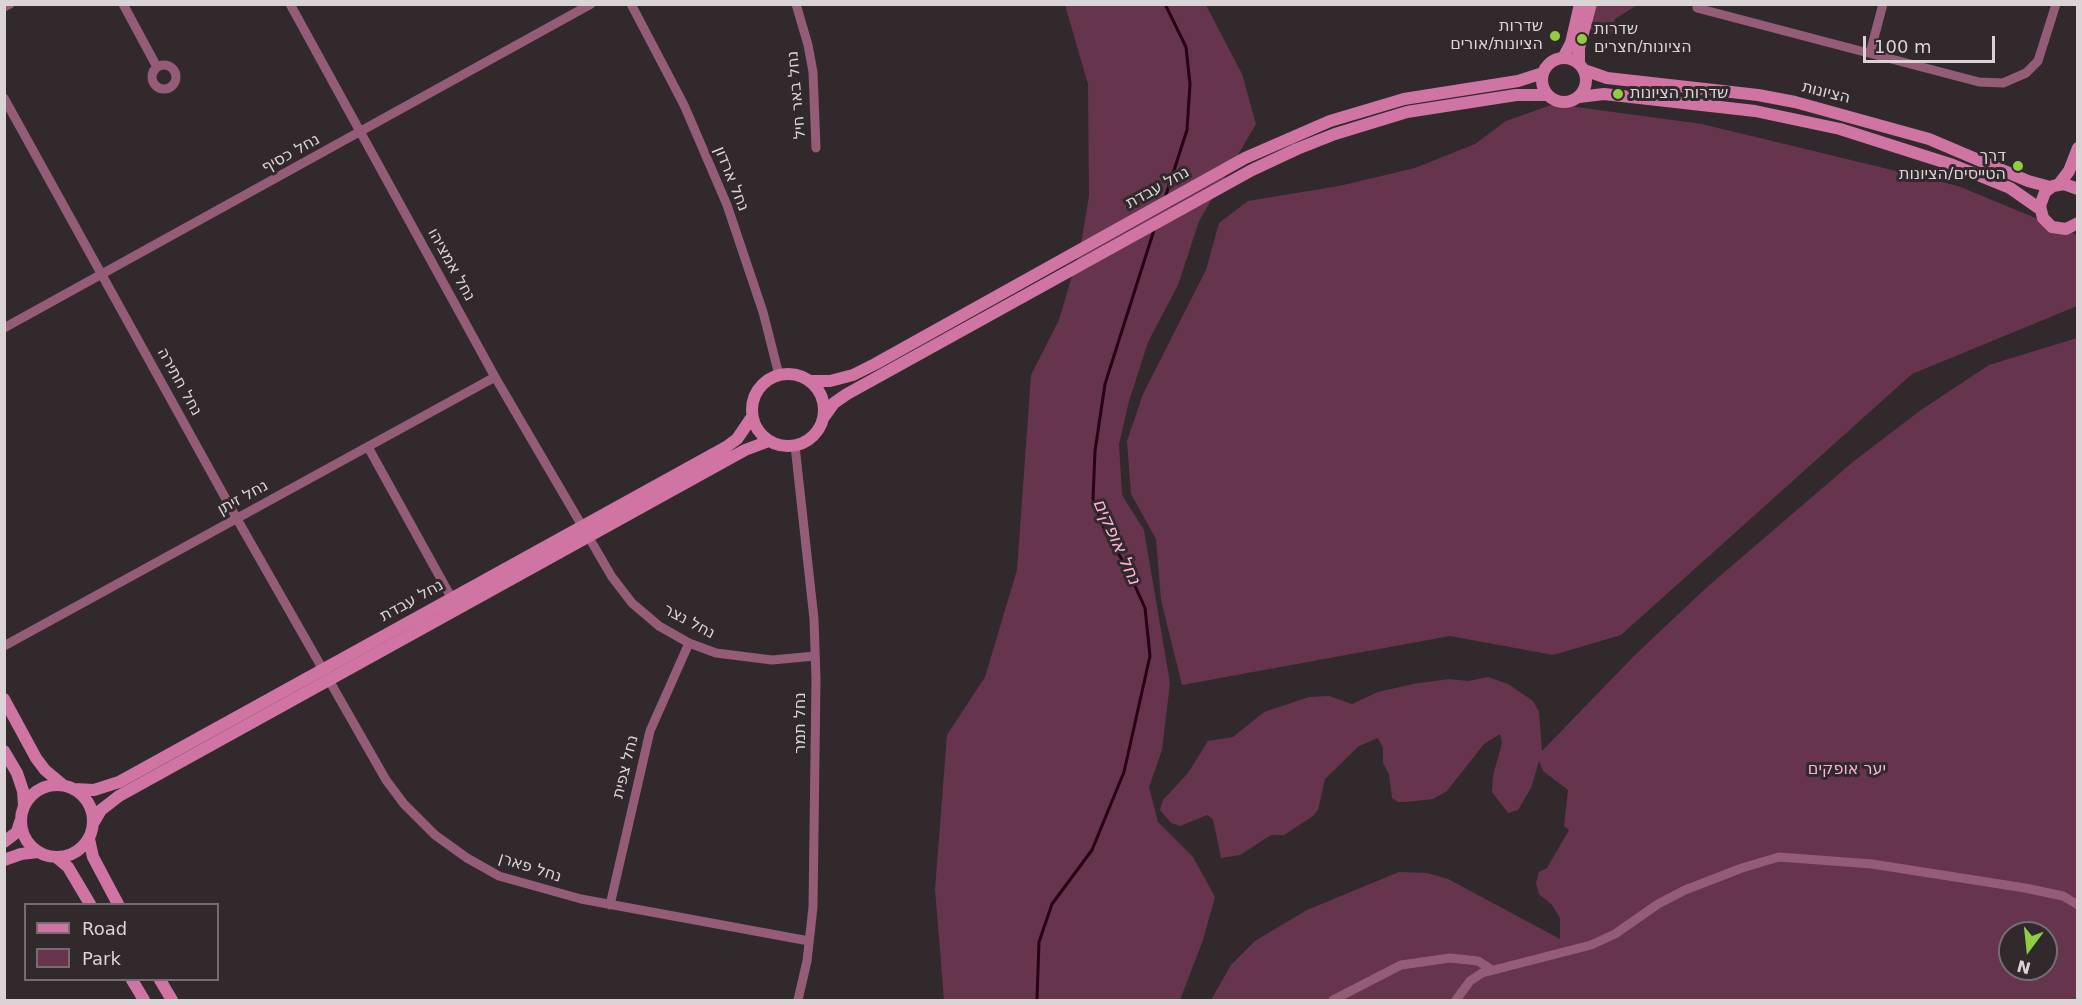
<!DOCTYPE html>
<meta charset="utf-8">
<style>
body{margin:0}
#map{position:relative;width:2082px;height:1005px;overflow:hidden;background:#32292d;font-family:"DejaVu Sans",sans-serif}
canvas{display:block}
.frame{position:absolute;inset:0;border:6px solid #dad4d6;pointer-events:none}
.legend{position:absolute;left:24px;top:903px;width:195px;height:78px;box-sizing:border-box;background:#32292d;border:2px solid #756d71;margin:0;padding:8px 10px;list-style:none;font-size:18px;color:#dad4d6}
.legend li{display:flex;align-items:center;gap:12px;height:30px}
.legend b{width:30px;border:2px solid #756d71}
.north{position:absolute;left:1998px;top:921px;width:60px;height:60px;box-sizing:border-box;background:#32292d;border:2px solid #756d71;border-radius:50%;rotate:195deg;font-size:16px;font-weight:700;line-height:24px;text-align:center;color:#dad4d6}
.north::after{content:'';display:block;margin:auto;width:21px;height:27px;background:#90cd41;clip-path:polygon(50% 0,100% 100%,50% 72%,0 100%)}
.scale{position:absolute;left:1863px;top:36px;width:132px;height:27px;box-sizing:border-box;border:3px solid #dad4d6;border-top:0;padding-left:8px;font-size:18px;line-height:21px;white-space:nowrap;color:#dad4d6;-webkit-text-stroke:4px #32292d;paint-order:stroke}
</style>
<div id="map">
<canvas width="2082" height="1005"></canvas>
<div class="frame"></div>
<ul class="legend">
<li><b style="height:8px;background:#d075a3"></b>Road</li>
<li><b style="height:16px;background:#67344e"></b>Park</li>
</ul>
<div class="north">N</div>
<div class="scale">100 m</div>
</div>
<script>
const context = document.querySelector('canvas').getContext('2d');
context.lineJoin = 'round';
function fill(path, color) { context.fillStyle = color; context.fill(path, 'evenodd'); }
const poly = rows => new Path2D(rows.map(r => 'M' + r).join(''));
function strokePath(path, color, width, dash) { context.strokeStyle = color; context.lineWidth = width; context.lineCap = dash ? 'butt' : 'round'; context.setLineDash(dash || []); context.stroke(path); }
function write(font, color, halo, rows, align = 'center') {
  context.font = font + ' "DejaVu Sans",Heebo,sans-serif'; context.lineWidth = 6; context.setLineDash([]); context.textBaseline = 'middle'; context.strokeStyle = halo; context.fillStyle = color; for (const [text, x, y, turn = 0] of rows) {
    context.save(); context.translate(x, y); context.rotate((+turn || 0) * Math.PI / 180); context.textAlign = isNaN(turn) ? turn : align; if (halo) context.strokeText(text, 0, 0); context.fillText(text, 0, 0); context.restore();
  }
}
fill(poly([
 [1065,5,1206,5,1242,74,1256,124,1199,221,1178,285,1148,342,1129,401,1119,444,1122,495,1144,530,1170,683,1162,750,1149,787,1158,822,1193,857,1215,897,1203,940,1180,1000,944,1000,935,889,947,735,985,677,1017,570,1031,375,1059,320,1080,249,1089,196,1088,84],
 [1597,5,1637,5,1615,19,1611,34,1590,29],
 [1554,104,1702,124,1958,186,2077,235,2077,306,1912,374,1621,635,1553,655,1450,636,1182,685,1161,600,1156,539,1131,494,1127,441,1143,394,1206,270,1219,223,1248,201,1339,186,1415,168,1475,144,1506,121],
 [2077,338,2077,1000,1211,1000,1231,965,1255,941,1307,910,1399,872,1427,873,1448,879,1560,939,1560,918,1552,905,1539,894,1536,883,1539,872,1547,868,1569,830,1564,826,1568,790,1543,771,1539,761,1531,788,1518,810,1508,813,1492,792,1493,776,1502,743,1500,734,1484,744,1447,791,1433,799,1406,802,1398,802,1392,798,1389,774,1383,763,1383,748,1378,738,1359,746,1325,779,1318,810,1313,816,1284,835,1271,835,1240,855,1221,858,1213,819,1207,815,1180,826,1171,823,1160,810,1163,800,1188,773,1208,741,1233,737,1264,712,1309,697,1329,696,1352,704,1378,692,1413,684,1449,679,1468,681,1488,677,1508,684,1533,701,1539,712,1542,751,1636,654,1706,588,1854,461,1921,410,1989,365],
 [2010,933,2046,933,2046,969,2010,969]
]), '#67344e');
strokePath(poly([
 [1165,198,1187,130,1190,84,1186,47,1165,4],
 [1037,1000,1039,942,1052,904,1092,850,1124,772,1150,656,1145,608,1126,566,1106,534,1093,499,1095,451,1105,384,1155,227]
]), '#260015', 3);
strokePath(poly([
 [123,4,157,67],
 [290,4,495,377,612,577,632,603,659,626,689,643,716,653,772,660,815,656],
 [631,4,684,105,727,205,763,312,779,375],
 [796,4,808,45,813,72,816,148],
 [4,7,10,4],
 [1697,8,1979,82,2003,83,2026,73,2038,61,2056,4],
 [1870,53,1883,4],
 '152 77a12 12 0 1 1 24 0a12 12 0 1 1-24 0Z',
 [4,98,237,519,386,780,404,804,435,835,467,858,499,876,581,899,809,941],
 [4,328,591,4],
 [795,446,814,619,816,679,813,907,807,961,798,1000],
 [368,447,451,597],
 [4,646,495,377],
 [610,905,650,731,689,643],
 [1333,1000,1401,965,1450,958,1478,961,1492,970],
 [1456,1000,1470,981,1482,973,1591,945,1615,934,1658,904,1685,890,1742,868,1779,857,1872,864,2025,888,2063,896,2078,905]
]), '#955c78', 9);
strokePath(poly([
 '1542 80a22 22 0 1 1 44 0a22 22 0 1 1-44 0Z',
 [1563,58,1571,43,1580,4],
 [1579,63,1579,48,1591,4],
 [1584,70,1607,78,1758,95,1795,102,1929,139,2028,181,2050,187],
 [1579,97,1604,94,1755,111,1840,129,1953,165,2010,188,2040,209],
 [2059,184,2069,171,2078,148],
 [2078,189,2064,184,2053,186,2045,192,2040,206,2043,218,2052,227,2066,229,2078,223],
 '752 410a36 36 0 1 1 72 0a36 36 0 1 1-72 0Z',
 [809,381,830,381,853,375,875,364,1245,158,1330,121,1404,99,1518,81,1543,73],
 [824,417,834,403,847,394,1252,170,1297,149,1335,134,1407,112,1516,95,1548,95],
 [4,699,36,758,45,770,63,785],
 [4,751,17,773,23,791,24,805],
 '21 821a36 36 0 1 1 72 0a36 36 0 1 1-72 0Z',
 [74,789,94,790,119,782,726,447,737,439,752,417],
 [94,822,101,810,119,796,745,450,769,441],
 [89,839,93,857,118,904],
 [4,842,17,832,20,822],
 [56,857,68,867,90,904],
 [4,860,21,854,38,852],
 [132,980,144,1000],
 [160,980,172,1000]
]), '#d075a3', 12);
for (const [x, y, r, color] of [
 [1555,36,6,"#90cd41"],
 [1582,39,6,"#90cd41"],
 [1618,94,6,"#90cd41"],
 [2018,166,6,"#90cd41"]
]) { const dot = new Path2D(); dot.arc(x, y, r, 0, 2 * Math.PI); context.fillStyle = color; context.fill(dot); strokePath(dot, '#32292d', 2); }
write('16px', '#dad4d6', '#32292d', [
 ["שדרות",1543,27],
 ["הציונות/אורים",1543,45],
 ["שדרות",1594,30,"left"],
 ["הציונות/חצרים",1594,48,"left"],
 ["שדרות הציונות",1630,94,"left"],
 ["דרך",2006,157],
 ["הטייסים/הציונות",2006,175]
], 'right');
write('16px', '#dad4d6', '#32292d', [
 ["הציונות",1826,93,14],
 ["נחל באר חיל",797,95,-95],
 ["נחל כסיף",291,154,-29],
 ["נחל ארדון",731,179,68],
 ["נחל עבדת",1158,188,-29],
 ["נחל אמציהו",451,265,61],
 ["נחל חתירה",179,382,61],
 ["נחל זיתן",243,498,-29],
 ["נחל עבדת",412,601,-29],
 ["נחל נצר",689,622,28],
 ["נחל תמר",801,723,-90],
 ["נחל צפית",626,767,-76],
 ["נחל פארן",530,868,18]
]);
write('16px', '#f9b1d3', '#32292d', [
 ["יער אופקים",1847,770]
]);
write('italic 18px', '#feb5d7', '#32292d', [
 ["נחל אופקים",1116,542,66]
]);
</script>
